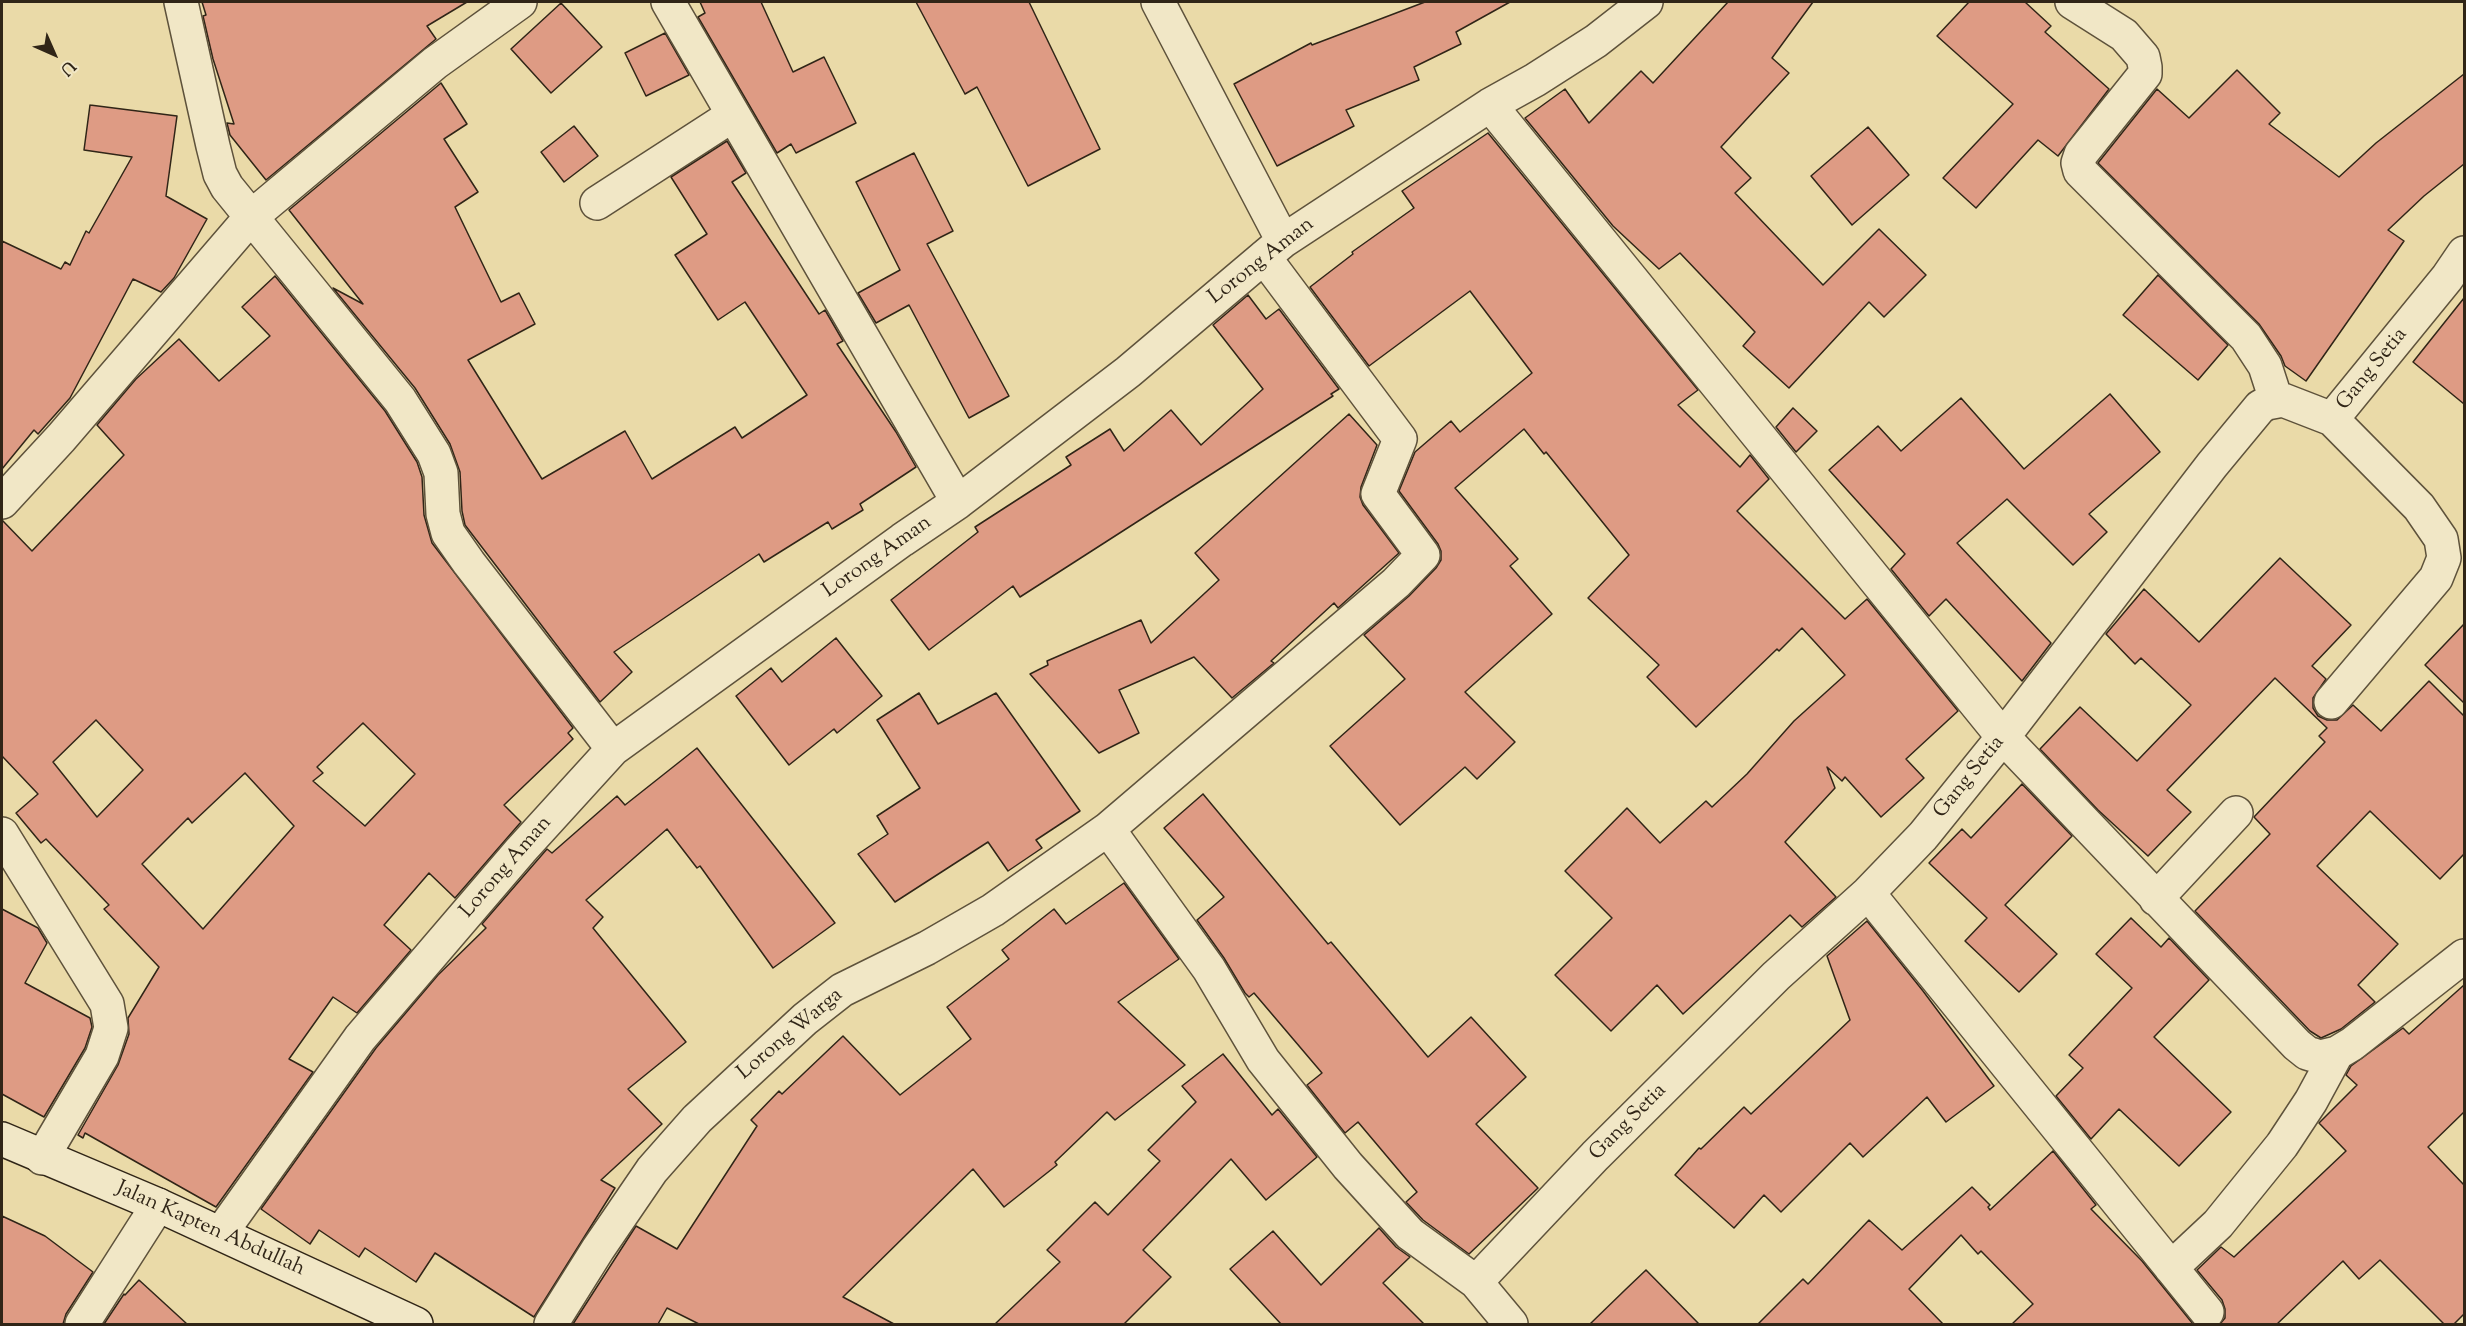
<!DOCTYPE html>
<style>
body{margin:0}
#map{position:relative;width:2466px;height:1326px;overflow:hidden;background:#eadaa8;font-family:"Sorts Mill Goudy",serif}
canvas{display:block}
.frame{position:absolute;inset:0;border:3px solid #302517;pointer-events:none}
.north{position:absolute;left:24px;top:24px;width:60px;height:60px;-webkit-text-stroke:4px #f1e7c6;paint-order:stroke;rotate:135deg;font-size:16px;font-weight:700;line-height:24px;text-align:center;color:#302517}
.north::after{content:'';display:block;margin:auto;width:21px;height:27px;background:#302517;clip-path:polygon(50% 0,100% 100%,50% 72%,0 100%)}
</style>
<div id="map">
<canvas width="2466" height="1326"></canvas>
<div class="frame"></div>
<div class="north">U</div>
</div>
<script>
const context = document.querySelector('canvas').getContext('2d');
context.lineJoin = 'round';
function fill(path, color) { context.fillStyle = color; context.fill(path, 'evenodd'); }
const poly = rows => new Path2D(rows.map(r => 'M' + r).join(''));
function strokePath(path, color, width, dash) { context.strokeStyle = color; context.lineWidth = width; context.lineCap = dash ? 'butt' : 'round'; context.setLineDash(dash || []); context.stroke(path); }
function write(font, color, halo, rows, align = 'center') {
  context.font = font + ' "Sorts Mill Goudy",serif'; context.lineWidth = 6; context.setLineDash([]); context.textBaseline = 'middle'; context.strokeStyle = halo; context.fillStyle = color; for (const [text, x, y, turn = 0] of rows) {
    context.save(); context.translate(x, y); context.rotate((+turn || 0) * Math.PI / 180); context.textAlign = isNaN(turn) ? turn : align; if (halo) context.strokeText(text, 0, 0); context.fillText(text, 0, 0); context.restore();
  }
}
const building = poly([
 [202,2,467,2,427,26,436,39,266,180,230,135,227,123,234,124,213,59,203,16,206,15,202,2],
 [700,2,761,2,793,72,824,57,856,123,796,153,791,144,777,153,698,17,705,13,700,2],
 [916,2,1029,2,1100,149,1028,186,977,87,965,94,916,2],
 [1425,2,1510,2,1456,32,1461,44,1414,67,1419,80,1346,110,1354,126,1277,166,1234,84,1311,43,1312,45,1425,2],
 [1728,2,1813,2,1772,58,1789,73,1721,147,1751,178,1735,193,1823,285,1879,229,1926,275,1884,317,1869,302,1789,388,1743,346,1755,332,1680,253,1659,269,1613,226,1525,118,1565,89,1589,123,1641,71,1653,83,1728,2],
 [1969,2,2025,2,2051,26,2045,32,2109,89,2058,156,2038,140,1976,208,1943,178,2013,104,1937,36,1969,2],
 [561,3,602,47,551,93,511,49,561,3],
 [665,33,689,75,646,96,625,53,665,33],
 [2237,70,2280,113,2269,124,2339,177,2376,143,2464,74,2464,164,2424,196,2388,230,2404,241,2306,381,2285,366,2281,356,2259,324,2098,163,2157,89,2189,118,2237,70],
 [441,83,467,124,444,139,478,192,455,207,501,302,519,293,535,324,468,360,542,479,625,431,652,479,735,427,742,438,807,395,745,302,718,320,675,255,707,234,671,177,727,141,746,173,732,182,819,314,825,310,843,341,837,344,896,432,916,467,860,504,863,510,832,529,828,522,764,562,759,554,614,652,632,672,600,702,465,525,462,511,460,472,450,444,415,388,333,288,363,304,289,210,441,83],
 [90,105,177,116,166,196,207,219,174,278,161,292,133,279,70,398,38,434,34,430,2,469,2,241,61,269,65,262,70,265,86,231,89,233,132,157,84,150,90,105],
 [574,126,598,156,564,182,541,152,574,126],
 [1868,127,1909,175,1852,225,1811,176,1868,127],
 [1488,133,1698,390,1678,405,1740,467,1750,455,1769,479,1737,511,1845,619,1867,599,1958,711,1906,759,1924,778,1881,817,1845,777,1842,781,1827,767,1835,788,1785,842,1836,897,1802,927,1790,915,1683,1014,1657,985,1611,1031,1555,975,1612,918,1565,871,1627,808,1660,843,1706,801,1712,807,1747,774,1794,721,1845,675,1802,628,1779,651,1777,649,1696,727,1647,677,1659,665,1588,598,1629,555,1546,452,1544,454,1524,429,1455,488,1518,559,1510,566,1552,614,1465,692,1515,742,1477,779,1465,767,1400,825,1330,746,1405,679,1364,635,1409,596,1436,568,1441,560,1441,551,1438,544,1399,491,1415,452,1451,421,1460,432,1532,373,1470,291,1369,366,1310,287,1353,254,1352,252,1414,208,1402,191,1488,133],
 [914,153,953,231,927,244,1009,396,969,418,909,305,876,323,858,293,900,270,856,182,914,153],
 [2158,275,2228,345,2198,380,2123,315,2158,275],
 [275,276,385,411,417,462,422,477,424,515,432,543,573,728,568,733,573,739,504,805,521,822,455,898,429,873,384,925,411,950,357,1013,333,997,289,1059,313,1072,216,1207,85,1133,83,1138,78,1135,118,1065,129,1034,128,1018,159,967,104,909,109,905,46,839,41,843,16,813,38,794,2,756,2,520,32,551,124,455,97,425,136,379,179,339,219,381,270,336,242,307,275,276],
 [96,720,143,770,97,817,53,762,96,720],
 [363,723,415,774,365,826,313,781,323,773,317,767,363,723],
 [245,773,294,826,203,929,142,864,188,818,192,823,245,773],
 [1248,295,1266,319,1279,309,1339,389,1331,394,1333,396,1020,597,1013,586,929,650,891,600,978,532,975,527,1071,465,1066,457,1110,429,1124,451,1171,410,1201,445,1263,389,1213,325,1248,295],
 [2464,298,2464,404,2413,362,2464,298],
 [2110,394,2160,452,2089,514,2107,532,2073,565,2007,499,1957,543,2051,643,2022,681,1946,599,1929,616,1891,569,1905,554,1829,470,1878,426,1901,451,1961,398,2024,469,2110,394],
 [1793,408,1817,431,1796,452,1776,427,1793,408],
 [1349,414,1377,445,1361,487,1360,497,1363,505,1399,553,1338,608,1334,603,1271,661,1274,663,1232,698,1194,657,1119,690,1139,733,1099,753,1030,674,1048,665,1047,661,1141,620,1151,643,1219,580,1195,553,1349,414],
 [2280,558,2351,625,2312,666,2326,679,2313,698,2313,708,2318,716,2327,720,2337,720,2353,705,2381,731,2429,681,2464,716,2464,854,2440,879,2370,811,2317,866,2398,944,2358,985,2375,1002,2341,1029,2321,1038,2310,1031,2195,911,2270,834,2254,817,2325,742,2319,736,2327,728,2275,678,2167,790,2191,812,2148,856,2098,810,2040,749,2080,707,2137,761,2191,705,2141,658,2135,664,2106,634,2144,589,2199,642,2280,558],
 [2464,624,2464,703,2425,665,2464,624],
 [836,638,882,696,837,733,834,729,789,765,736,696,771,668,782,682,836,638],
 [919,693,938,724,996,693,1080,811,1036,840,1042,848,1008,871,988,842,895,902,858,854,888,834,877,816,920,788,877,720,919,693],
 [697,748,835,923,773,968,700,866,697,868,667,829,586,900,603,917,593,928,686,1042,628,1089,662,1124,601,1180,615,1188,534,1317,435,1253,416,1282,365,1248,359,1257,319,1230,310,1244,261,1209,376,1048,438,975,486,928,482,924,547,849,552,853,617,796,625,805,697,748],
 [2022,784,2072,836,2005,905,2057,954,2019,992,1965,941,1987,918,1929,863,1962,829,1971,838,2022,784],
 [1203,794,1328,944,1331,942,1428,1057,1471,1017,1526,1077,1476,1124,1538,1188,1469,1254,1423,1220,1406,1202,1417,1192,1358,1122,1345,1133,1307,1085,1322,1073,1254,993,1249,997,1245,993,1224,958,1197,920,1224,897,1164,828,1203,794],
 [1124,883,1179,959,1118,1002,1185,1065,1115,1120,1107,1112,1055,1162,1057,1165,1004,1207,973,1169,843,1297,894,1324,699,1324,667,1308,658,1324,573,1324,636,1226,677,1249,757,1126,751,1120,779,1091,782,1094,843,1036,900,1095,971,1039,947,1007,1009,959,1002,950,1054,909,1066,924,1124,883],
 [2,909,38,928,47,943,25,983,90,1018,92,1027,85,1048,44,1117,2,1094,2,909],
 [2131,918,2161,947,2169,938,2209,980,2154,1037,2231,1112,2179,1166,2119,1109,2091,1139,2056,1096,2083,1068,2069,1055,2132,988,2096,954,2131,918],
 [1867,921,1923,991,1994,1086,1946,1122,1927,1097,1863,1157,1850,1143,1781,1212,1764,1195,1734,1228,1675,1175,1699,1148,1701,1149,1744,1107,1751,1114,1850,1020,1827,956,1867,921],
 [2464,985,2464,1112,2428,1147,2464,1185,2464,1314,2454,1324,2444,1324,2380,1260,2359,1279,2343,1261,2277,1324,2220,1324,2225,1318,2225,1309,2222,1300,2197,1270,2221,1247,2234,1257,2346,1151,2319,1123,2357,1085,2346,1075,2351,1066,2403,1028,2409,1034,2464,985],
 [1223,1054,1272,1115,1278,1109,1317,1157,1266,1200,1231,1159,1143,1250,1171,1277,1124,1324,995,1324,1060,1262,1047,1250,1095,1202,1108,1215,1160,1161,1148,1150,1196,1102,1182,1086,1223,1054],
 [2053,1151,2096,1205,2091,1209,2142,1261,2193,1324,2012,1324,2033,1304,1981,1251,1978,1254,1961,1235,1909,1289,1943,1324,1758,1324,1803,1279,1808,1284,1869,1220,1902,1250,1972,1187,1990,1205,1988,1207,1990,1210,2053,1151],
 [2,1216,45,1236,93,1272,66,1314,63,1324,2,1324,2,1216],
 [1379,1228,1396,1247,1410,1257,1383,1283,1424,1324,1281,1324,1230,1269,1273,1231,1321,1285,1379,1228],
 [1646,1270,1699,1324,1590,1324,1625,1290,1646,1270],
 [139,1280,187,1324,104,1324,124,1294,125,1295,139,1280]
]);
fill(building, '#de9b84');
strokePath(building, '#302517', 1.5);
const minor = poly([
 [181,2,213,146,220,174,227,187,400,400,434,454,441,473,443,514,448,533,469,563,613,749],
 [668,2,958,502],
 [1158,2,1283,241],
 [2072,2,2124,35,2143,57,2145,67,2145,74,2081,154,2078,163,2080,171,2246,337,2265,366,2276,400],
 [1490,105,2003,737,2297,1045,2307,1053,2320,1057,2337,1053,2352,1044,2464,956],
 [597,203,733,115],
 [2,502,61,438,251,217,435,63,520,2],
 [2331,702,2436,578,2444,558,2441,539,2419,507,2332,419],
 [1108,829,1209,969,1263,1060,1348,1166,1410,1234,1476,1282],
 [2,834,107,1004,111,1028,102,1056,42,1158],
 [1868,893,2207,1312],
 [2156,899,2236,813],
 [221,1233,360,1038,521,850,613,749,902,540,958,502,1128,372,1283,241,1490,105,1535,80,1596,41,1646,2],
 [2171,1268,2218,1224,2282,1145,2311,1101,2337,1053],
 [82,1324,158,1205],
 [551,1324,598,1249,652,1170,697,1119,805,1019,842,990,927,948,993,910,1108,829,1396,583,1423,555,1378,494,1400,439,1264,257],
 [1511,1324,1476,1282,1595,1156,1776,976,1868,893,1923,836,2003,737,2212,465,2260,407,2267,403,2283,400,2332,419,2447,278,2464,253]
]);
const secondary = poly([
 [2,1139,158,1205,416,1324]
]);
strokePath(minor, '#5e523b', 36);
strokePath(secondary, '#302517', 36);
strokePath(minor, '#f1e7c6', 33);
strokePath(secondary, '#f1e7c6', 33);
write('21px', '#302517', '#f1e7c6', [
 ["Lorong Aman",1262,262,-38],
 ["Gang Setia",2373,370,-51],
 ["Lorong Aman",878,558,-35],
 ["Gang Setia",1970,778,-51],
 ["Lorong Aman",507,868,-49],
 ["Lorong Warga",791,1035,-40],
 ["Gang Setia",1629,1123,-45],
 ["Jalan Kapten Abdullah",210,1230,24]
]);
</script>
